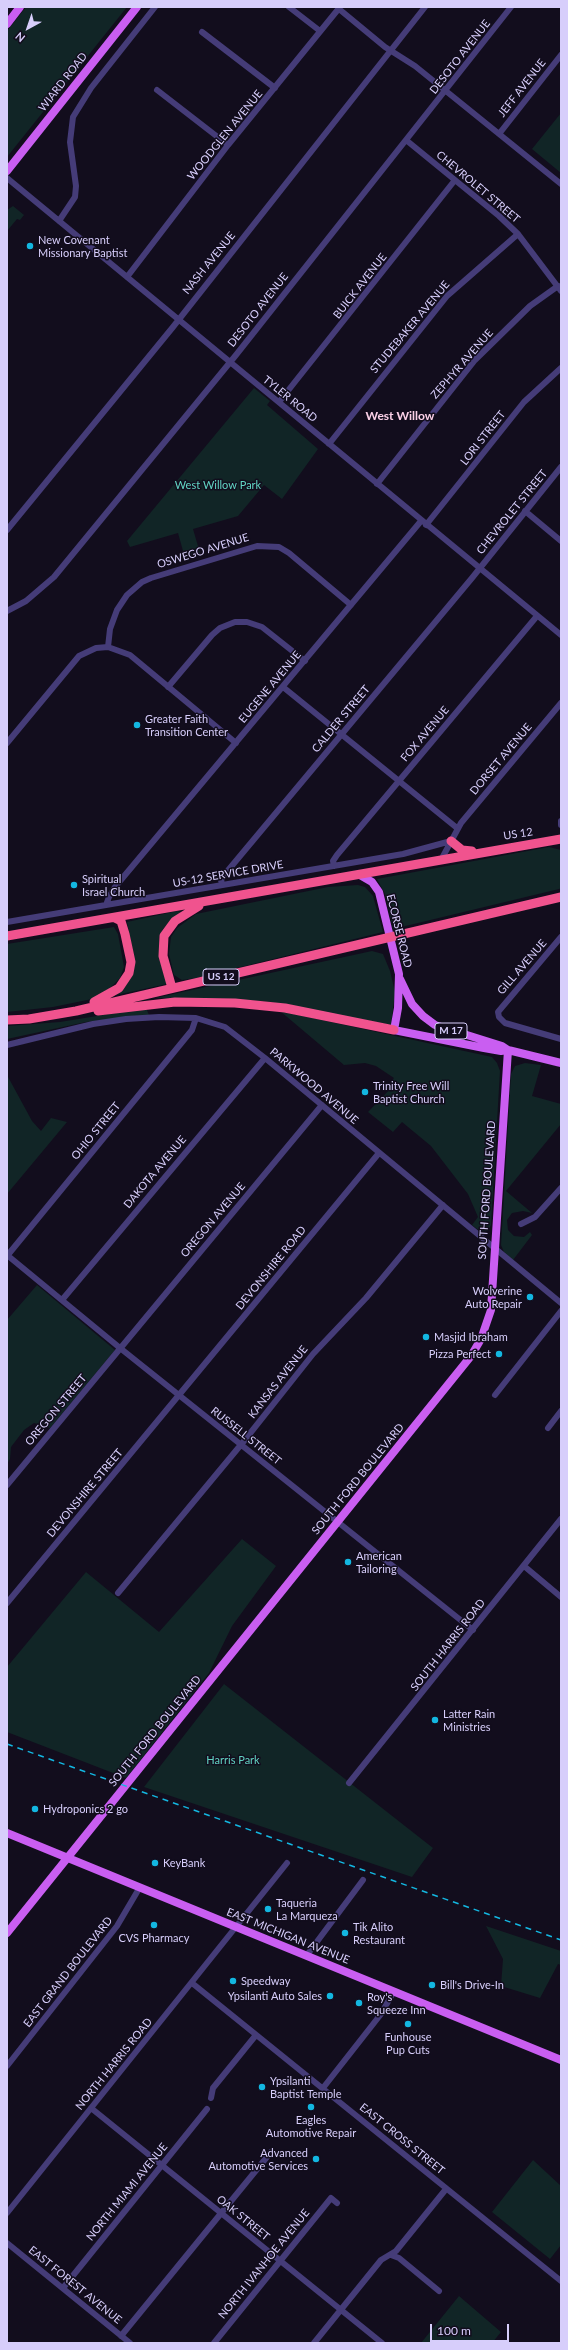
<!DOCTYPE html>
<style>
body{margin:0}
#map{position:relative;width:568px;height:2350px;overflow:hidden;background:#120d1d;font-family:Lato,sans-serif}
canvas{display:block}
.frame{position:absolute;inset:0;border:8px solid #d7cefb;pointer-events:none}
.north{position:absolute;left:8px;top:8px;width:40px;height:40px;-webkit-text-stroke:3px #120d1d;paint-order:stroke;rotate:220deg;font-size:11px;font-weight:700;line-height:16px;text-align:center;color:#d7cefb}
.north::after{content:'';display:block;margin:auto;width:14px;height:18px;background:#d7cefb;clip-path:polygon(50% 0,100% 100%,50% 72%,0 100%)}
.scale{position:absolute;left:430px;top:2324px;width:79px;height:18px;box-sizing:border-box;border:2px solid #d7cefb;border-top:0;padding-left:5px;font-size:12px;line-height:14px;white-space:nowrap;color:#d7cefb;-webkit-text-stroke:3px #120d1d;paint-order:stroke}
</style>
<div id="map">
<canvas width="568" height="2350"></canvas>
<div class="frame"></div>
<div class="north">N</div>
<div class="scale">100 m</div>
</div>
<script>
const context = document.querySelector('canvas').getContext('2d');
context.lineJoin = 'round';
function fill(path, color) { context.fillStyle = color; context.fill(path, 'evenodd'); }
const poly = rows => new Path2D(rows.map(r => 'M' + r).join(''));
function strokePath(path, color, width, dash) { context.strokeStyle = color; context.lineWidth = width; context.lineCap = dash ? 'butt' : 'round'; context.setLineDash(dash || []); context.stroke(path); }
function write(font, color, halo, rows, align = 'center') {
  context.font = font + ' Lato,sans-serif'; context.lineWidth = 3; context.setLineDash([]); context.textBaseline = 'middle'; context.strokeStyle = halo; context.fillStyle = color; for (const [text, x, y, turn = 0] of rows) {
    context.save(); context.translate(x, y); context.rotate((+turn || 0) * Math.PI / 180); context.textAlign = isNaN(turn) ? turn : align; if (halo) context.strokeText(text, 0, 0); context.fillText(text, 0, 0); context.restore();
  }
}
fill(poly([
 [26,7,127,7,7,157,7,31],
 [561,113,561,173,532,149],
 [13,206,24,215,20,220,17,219,7,231,7,210],
 [254,388,270,401,267,405,318,449,282,499,264,485,238,516,193,529,200,553,185,558,178,533,130,547,127,541],
 [549,847,561,850,561,888,559,889,393,929,385,894,377,879],
 [358,885,365,887,373,896,383,932,196,978,182,980,174,975,169,954,171,937,177,928,196,914,328,887],
 [177,911,181,912,163,929,159,937,159,957,167,984,116,995,123,990,133,974,134,956,127,922],
 [114,927,118,934,124,967,120,978,109,989,92,999,53,1007,7,1012,7,944],
 [372,951,383,954,390,971,395,992,391,1025,270,1002,216,998,155,998],
 [146,1008,149,1015,86,1022,7,1039,7,1026,60,1022],
 [280,1011,492,1057,497,1063,500,1071,491,1225,488,1231,481,1232,472,1225,478,1217,468,1194,431,1146,402,1122,393,1132,368,1112,393,1086,391,1082,394,1078,376,1066,365,1063,344,1065],
 [525,1063,541,1065,532,1096,561,1104,561,1124,506,1191,532,1213,523,1211,512,1213,507,1220,508,1230,514,1236,524,1237,530,1232,532,1235,513,1260,504,1252,501,1245,511,1074,515,1066],
 [7,1075,32,1121,41,1131,51,1118,67,1122,7,1194],
 [37,1285,115,1350,50,1428,34,1423,24,1430,11,1447,10,1459,7,1464,7,1320],
 [242,1539,276,1566,232,1626,209,1673,126,1778,7,1732,7,1667,86,1572,159,1632],
 [224,1684,433,1848,412,1877,144,1787],
 [486,1926,561,1951,561,1965,558,1964,540,1998,501,1986,503,1959],
 [533,2160,561,2186,561,2245,550,2259,492,2212],
 [459,2296,501,2332,492,2343,421,2343]
]), '#112526');
strokePath(poly([
 [289,7,320,31],
 [339,9,385,47,415,66,561,184],
 [202,32,275,88],
 [157,90,228,145],
 [499,134,561,55],
 [406,140,499,216,518,234,561,291],
 [7,178,561,635],
 [59,221,75,197,76,186,70,142,73,117,91,88,155,7],
 [127,277,228,145,340,7],
 [279,402,455,180],
 [329,444,447,296,518,234],
 [377,484,475,360,530,306,558,286],
 [525,511,561,541],
 [426,525,524,402,561,368],
 [7,530,173,327,425,7],
 [7,611,26,601,54,577,236,355,511,7],
 [108,647,110,629,117,610,127,595,142,582,151,578,257,546,279,547,289,553,351,605],
 [168,687,212,635,220,628,235,622,247,622,262,627,305,661],
 [283,687,457,828],
 [7,743,79,656,96,648,108,647,130,655,236,743],
 [561,821,561,825],
 [441,860,461,823,561,703],
 [334,866,333,861,337,855,537,616],
 [222,885,221,880,225,874,472,578,561,467],
 [106,905,109,897,115,887,421,521],
 [7,922,403,854,451,841],
 [561,937,498,1012,499,1017,505,1023,561,1039],
 [7,1045,93,1024,126,1019,159,1017,196,1018,225,1027,265,1058,561,1303],
 [521,1224,535,1217,561,1188],
 [7,1255,120,1348,473,1630],
 [7,1256,192,1030,196,1018],
 [62,1300,265,1058],
 [495,1395,561,1311],
 [548,1428,561,1411],
 [7,1485,322,1105],
 [524,1566,561,1597],
 [118,1593,244,1441,313,1354,366,1298,443,1205],
 [7,1603,379,1153],
 [349,1783,561,1519],
 [307,1955,363,1880],
 [192,1983,561,2281],
 [7,2066,117,1926,140,1887],
 [323,2088,381,2014,394,1991],
 [211,2098,213,2088,256,2035],
 [91,2108,382,2343],
 [7,2213,287,1863],
 [7,2243,130,2343],
 [391,2255,399,2258,439,2291],
 [63,2288,207,2109],
 [121,2336,271,2152],
 [214,2343,331,2198,337,2203],
 [314,2343,381,2260,396,2251,446,2189]
]), '#453c78', 6);
strokePath(poly([
 [7,24,20,7],
 [7,171,137,7],
 [360,875,372,882,379,892,399,974,398,1008,394,1030,484,1048,501,1051,508,1050],
 [400,979,412,1004,423,1016,435,1025,502,1046,508,1050,561,1063],
 [7,1833,561,2060],
 [7,1933,413,1428,471,1356,481,1339,491,1310,508,1050]
]), '#c95ef1', 8);
strokePath(poly([
 [451,841,462,850,472,851],
 [7,936,561,839],
 [172,988,163,956,164,936,175,921,199,906],
 [94,1002,119,988,129,973,131,962,125,934,121,921,115,918],
 [98,1011,175,1002,235,1003,285,1008,394,1030],
 [7,1020,29,1019,76,1011,561,897]
]), '#f0538e', 9);
strokePath(poly([
 [7,1744,561,1940]
]), '#13b7e1', 1.5, [6, 5]);
for (const [x, y, r, color] of [
 [30,246,4,"#13b7e1"],
 [137,725,4,"#13b7e1"],
 [74,885,4,"#13b7e1"],
 [365,1092,4,"#13b7e1"],
 [530,1297,4,"#13b7e1"],
 [426,1337,4,"#13b7e1"],
 [499,1354,4,"#13b7e1"],
 [348,1562,4,"#13b7e1"],
 [435,1720,4,"#13b7e1"],
 [35,1809,4,"#13b7e1"],
 [155,1863,4,"#13b7e1"],
 [268,1909,4,"#13b7e1"],
 [154,1925,4,"#13b7e1"],
 [345,1933,4,"#13b7e1"],
 [233,1981,4,"#13b7e1"],
 [432,1985,4,"#13b7e1"],
 [330,1996,4,"#13b7e1"],
 [359,2003,4,"#13b7e1"],
 [408,2024,4,"#13b7e1"],
 [262,2087,4,"#13b7e1"],
 [311,2107,4,"#13b7e1"],
 [316,2159,4,"#13b7e1"]
]) { const dot = new Path2D(); dot.arc(x, y, r, 0, 2 * Math.PI); context.fillStyle = color; context.fill(dot); strokePath(dot, '#120d1d', 1.5); }
for (const [x, y, w] of [
 [221,977,36],
 [451,1031,32]
]) { const box = new Path2D(); box.roundRect(x - w / 2, y - 8, w, 16, 3); context.fillStyle = '#120d1d'; context.fill(box); strokePath(box, '#d7cefb', 1); }
write('bold 10px', '#d7cefb', null, [
 ["US 12",221,977],
 ["M 17",451,1031]
]);
write('11px', '#d7cefb', '#120d1d', [
 ["DESOTO AVENUE",460,57,-52],
 ["WIARD ROAD",63,82,-52],
 ["JEFF AVENUE",522,88,-52],
 ["WOODGLEN AVENUE",225,135,-51],
 ["CHEVROLET STREET",478,187,40],
 ["NASH AVENUE",209,263,-51],
 ["BUICK AVENUE",360,286,-52],
 ["DESOTO AVENUE",258,310,-52],
 ["STUDEBAKER AVENUE",410,327,-50],
 ["ZEPHYR AVENUE",462,364,-49],
 ["TYLER ROAD",290,399,39],
 ["LORI STREET",483,438,-52],
 ["CHEVROLET STREET",512,512,-51],
 ["OSWEGO AVENUE",203,551,-17],
 ["EUGENE AVENUE",270,687,-50],
 ["CALDER STREET",341,719,-50],
 ["FOX AVENUE",425,734,-50],
 ["DORSET AVENUE",501,759,-50],
 ["US 12",518,834,-9],
 ["US-12 SERVICE DRIVE",228,874,-10],
 ["ECORSE ROAD",399,931,76],
 ["GILL AVENUE",522,967,-49],
 ["PARKWOOD AVENUE",314,1086,40],
 ["OHIO STREET",96,1131,-51],
 ["DAKOTA AVENUE",155,1172,-50],
 ["SOUTH FORD BOULEVARD",487,1190,-86],
 ["OREGON AVENUE",213,1220,-50],
 ["DEVONSHIRE ROAD",271,1268,-51],
 ["KANSAS AVENUE",278,1382,-52],
 ["OREGON STREET",56,1410,-50],
 ["RUSSELL STREET",246,1436,38],
 ["SOUTH FORD BOULEVARD",358,1479,-51],
 ["DEVONSHIRE STREET",85,1493,-50],
 ["SOUTH HARRIS ROAD",448,1645,-52],
 ["SOUTH FORD BOULEVARD",155,1731,-51],
 ["EAST MICHIGAN AVENUE",288,1936,22],
 ["EAST GRAND BOULEVARD",68,1972,-52],
 ["NORTH HARRIS ROAD",114,2064,-51],
 ["EAST CROSS STREET",402,2139,39],
 ["NORTH MIAMI AVENUE",127,2192,-51],
 ["OAK STREET",243,2218,39],
 ["NORTH IVANHOE AVENUE",264,2264,-51],
 ["EAST FOREST AVENUE",75,2285,39]
]);
write('11px', '#d7cefb', '#120d1d', [
 ["New Covenant",38,240],
 ["Missionary Baptist",38,253],
 ["Greater Faith",145,719],
 ["Transition Center",145,732],
 ["Spiritual",82,879],
 ["Israel Church",82,892],
 ["Trinity Free Will",373,1086],
 ["Baptist Church",373,1099],
 ["Wolverine",522,1291,"right"],
 ["Auto Repair",522,1304,"right"],
 ["Masjid Ibraham",434,1337],
 ["Pizza Perfect",491,1354,"right"],
 ["American",356,1556],
 ["Tailoring",356,1569],
 ["Latter Rain",443,1714],
 ["Ministries",443,1727],
 ["Hydroponics 2 go",43,1809],
 ["KeyBank",163,1863],
 ["Taqueria",276,1903],
 ["La Marqueza",276,1916],
 ["Tik Alito",353,1927],
 ["Restaurant",353,1940],
 ["CVS Pharmacy",154,1938,"center"],
 ["Speedway",241,1981],
 ["Bill's Drive-In",440,1985],
 ["Ypsilanti Auto Sales",322,1996,"right"],
 ["Roy's",367,1997],
 ["Squeeze Inn",367,2010],
 ["Funhouse",408,2037,"center"],
 ["Pup Cuts",408,2050,"center"],
 ["Ypsilanti",270,2081],
 ["Baptist Temple",270,2094],
 ["Eagles",311,2120,"center"],
 ["Automotive Repair",311,2133,"center"],
 ["Advanced",308,2153,"right"],
 ["Automotive Services",308,2166,"right"]
], 'left');
write('11px', '#61d4c3', '#120d1d', [
 ["West Willow Park",218,485],
 ["Harris Park",233,1760]
]);
write('bold 12px', '#fbd0e7', '#120d1d', [
 ["West Willow",400,416]
]);
</script>
